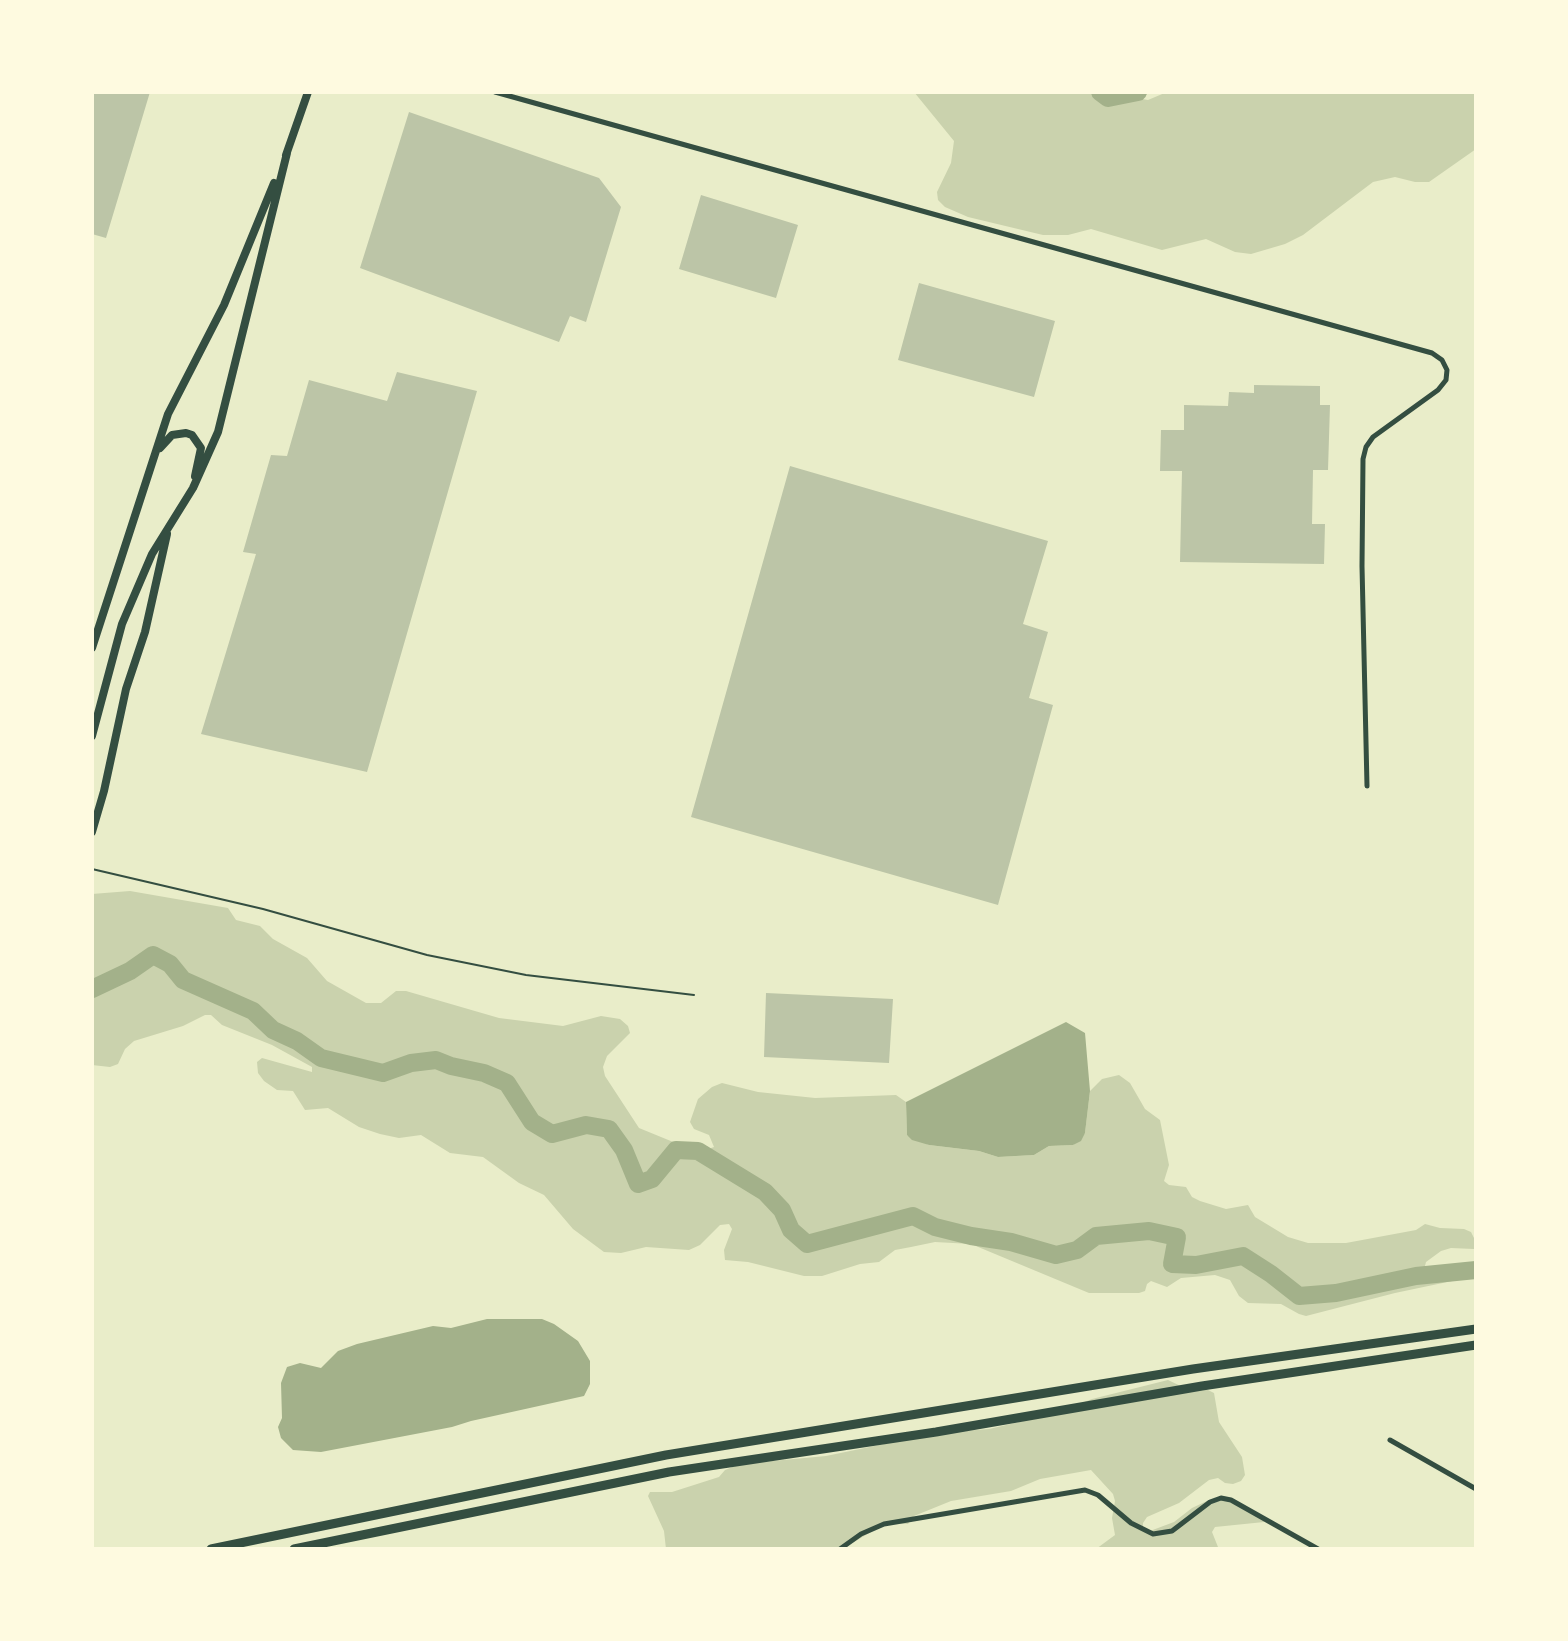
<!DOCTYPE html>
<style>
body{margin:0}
#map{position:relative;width:1568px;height:1641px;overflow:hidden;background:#e9edc9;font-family:"PT Sans Narrow",sans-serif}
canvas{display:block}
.frame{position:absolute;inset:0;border:94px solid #fefae0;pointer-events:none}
</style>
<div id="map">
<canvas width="1568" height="1641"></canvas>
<div class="frame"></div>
</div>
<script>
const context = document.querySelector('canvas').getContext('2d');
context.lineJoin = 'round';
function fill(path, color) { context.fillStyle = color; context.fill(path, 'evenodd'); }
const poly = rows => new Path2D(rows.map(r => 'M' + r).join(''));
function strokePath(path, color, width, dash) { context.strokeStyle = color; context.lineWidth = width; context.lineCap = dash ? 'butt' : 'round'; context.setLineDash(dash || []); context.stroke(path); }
fill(poly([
 [914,92,1131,92,1137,98,1148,100,1167,92,1476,92,1476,149,1429,182,1415,182,1395,177,1373,182,1303,235,1285,244,1251,254,1235,252,1206,239,1162,250,1091,229,1068,235,1043,235,968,217,945,207,938,200,937,192,951,163,954,141],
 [130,891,228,908,236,920,260,926,273,939,307,958,327,981,366,1003,381,1003,396,991,406,991,499,1018,563,1026,601,1016,620,1019,628,1026,630,1033,607,1056,603,1067,605,1076,639,1128,683,1146,705,1150,714,1147,709,1135,694,1129,690,1122,698,1099,712,1087,722,1083,758,1092,815,1098,896,1095,906,1102,907,1135,929,1145,979,1151,998,1157,1034,1155,1049,1146,1073,1145,1085,1133,1090,1091,1102,1079,1119,1075,1130,1083,1145,1109,1160,1120,1169,1165,1164,1181,1169,1185,1186,1187,1192,1197,1200,1201,1226,1209,1248,1205,1255,1217,1288,1237,1308,1243,1346,1243,1416,1230,1425,1224,1440,1228,1464,1229,1471,1232,1476,1242,1474,1249,1451,1248,1441,1251,1426,1262,1424,1270,1428,1272,1476,1267,1476,1276,1395,1293,1306,1316,1299,1314,1281,1304,1248,1303,1239,1296,1230,1280,1215,1275,1181,1278,1167,1287,1151,1281,1147,1284,1145,1291,1139,1293,1089,1293,971,1244,935,1242,911,1247,895,1250,879,1262,860,1264,822,1276,804,1276,748,1262,725,1260,724,1250,732,1229,729,1224,720,1225,700,1245,689,1250,646,1247,621,1253,604,1252,573,1229,544,1195,519,1183,483,1157,450,1153,421,1135,399,1138,380,1134,359,1127,328,1108,305,1110,293,1091,277,1090,264,1081,258,1073,257,1062,262,1058,312,1072,312,1067,272,1045,222,1025,211,1015,205,1015,183,1026,134,1041,125,1049,118,1064,110,1067,92,1065,92,894],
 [1168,1380,1189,1390,1204,1388,1214,1393,1219,1422,1242,1457,1245,1475,1241,1481,1233,1484,1225,1483,1218,1478,1209,1480,1179,1503,1147,1517,1143,1523,1143,1529,1150,1531,1174,1522,1192,1508,1209,1500,1222,1499,1235,1502,1265,1520,1264,1522,1215,1527,1212,1532,1218,1547,1096,1549,1115,1535,1112,1518,1115,1501,1113,1494,1091,1470,1040,1479,1011,1491,951,1501,914,1516,908,1524,886,1523,854,1542,837,1549,666,1549,664,1531,648,1496,650,1492,672,1492,719,1477,725,1470,740,1464,826,1456,937,1433,989,1429,1054,1414,1092,1399]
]), '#cad2ad');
fill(poly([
 [1066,1022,1085,1033,1090,1091,1085,1133,1081,1141,1073,1145,1049,1146,1034,1155,998,1157,979,1151,929,1145,912,1140,907,1135,906,1102],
 [487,1319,542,1319,554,1324,578,1341,590,1361,590,1384,584,1396,471,1421,452,1427,321,1452,293,1450,281,1438,278,1427,282,1418,281,1383,287,1367,300,1363,321,1368,338,1351,357,1344,433,1326,451,1328]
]), '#a3b18a');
strokePath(poly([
 [1100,92,1108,98,1138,92],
 [92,989,130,971,153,955,170,964,183,980,253,1011,273,1030,297,1041,321,1058,383,1073,411,1063,436,1060,451,1066,484,1073,507,1083,532,1122,552,1134,586,1125,609,1129,624,1150,638,1184,652,1179,676,1150,698,1151,765,1192,782,1210,791,1230,807,1244,913,1216,935,1227,971,1236,1011,1242,1056,1255,1077,1250,1096,1236,1149,1231,1177,1237,1172,1264,1196,1265,1243,1256,1271,1274,1299,1296,1336,1293,1416,1276,1476,1270]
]), '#a3b18a', 18);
fill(poly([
 [92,92,150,92,106,238,92,234],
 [409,112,599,178,621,207,586,322,570,316,559,342,360,268],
 [701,195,798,225,776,298,679,269],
 [919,283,1055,321,1034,397,898,360],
 [397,372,477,391,367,772,201,734,256,554,243,552,271,455,287,456,309,380,387,401],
 [1254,385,1320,386,1320,405,1330,405,1328,470,1313,470,1312,524,1325,524,1324,564,1180,562,1182,471,1160,471,1161,430,1184,430,1184,405,1228,406,1229,392,1254,393],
 [790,466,1048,541,1023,624,1048,632,1029,698,1053,705,998,905,691,817],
 [766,993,893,999,889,1063,764,1057]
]), '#bcc5a7');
strokePath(poly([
 [92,869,263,909,427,955,526,975,694,995]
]), '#344e41', 2);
strokePath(poly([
 [495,92,1432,353,1442,360,1447,370,1446,380,1438,390,1373,437,1366,447,1363,459,1362,566,1367,786],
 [1390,1440,1476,1489],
 [840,1549,861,1534,884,1524,1085,1490,1098,1495,1131,1523,1153,1534,1172,1531,1210,1502,1221,1498,1231,1500,1318,1549]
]), '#344e41', 5);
strokePath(poly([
 [286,155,308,92],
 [160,448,172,435,186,433,192,435,201,448,195,476],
 [92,648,168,414,224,305,274,183],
 [92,736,122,624,152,554,193,488,218,432,287,153],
 [92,832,104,791,126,689,145,632,167,534]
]), '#344e41', 8);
strokePath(poly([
 [211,1549,666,1455,1193,1369,1476,1329],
 [294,1549,669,1472,936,1432,1202,1386,1476,1345]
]), '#344e41', 9);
</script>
